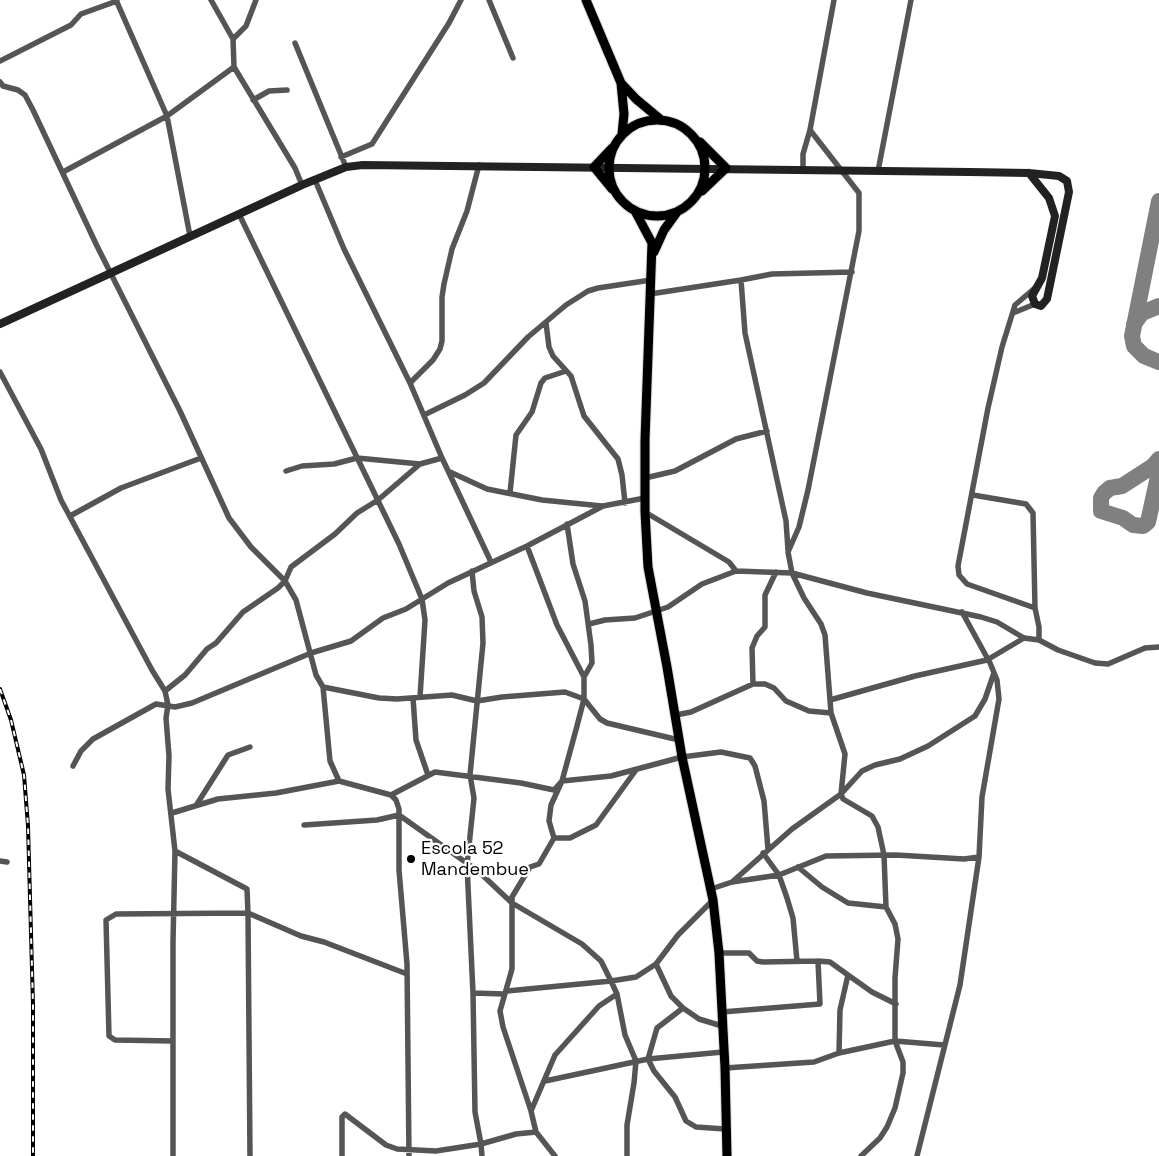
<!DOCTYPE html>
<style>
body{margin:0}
canvas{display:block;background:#fff}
</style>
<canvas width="1159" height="1156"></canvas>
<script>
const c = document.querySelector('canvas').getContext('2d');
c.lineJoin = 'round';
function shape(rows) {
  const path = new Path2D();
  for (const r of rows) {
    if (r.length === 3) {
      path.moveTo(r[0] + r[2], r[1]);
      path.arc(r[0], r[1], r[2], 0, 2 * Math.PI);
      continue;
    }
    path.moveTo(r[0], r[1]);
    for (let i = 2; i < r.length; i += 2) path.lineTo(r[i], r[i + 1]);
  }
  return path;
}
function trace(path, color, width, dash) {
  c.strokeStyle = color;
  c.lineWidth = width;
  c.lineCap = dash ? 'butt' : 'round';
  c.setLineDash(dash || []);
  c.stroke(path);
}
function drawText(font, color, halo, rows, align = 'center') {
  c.font = font + ' "Space Grotesk",sans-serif';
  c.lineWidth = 4.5;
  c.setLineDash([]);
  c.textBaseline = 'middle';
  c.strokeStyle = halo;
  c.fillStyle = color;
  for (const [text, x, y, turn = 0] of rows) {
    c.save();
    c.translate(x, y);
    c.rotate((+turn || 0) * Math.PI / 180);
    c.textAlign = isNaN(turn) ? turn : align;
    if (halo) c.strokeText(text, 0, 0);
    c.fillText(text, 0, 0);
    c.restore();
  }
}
trace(shape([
 [1159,201,1132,336,1134,346,1144,356,1159,362],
 [1134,324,1142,313,1159,306],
 [1159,459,1153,466,1122,486,1110,488,1104,493,1101,498,1101,511,1123,518,1133,525,1143,526,1148,522,1159,472]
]), '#808080', 16);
const primary = shape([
 [586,0,621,83,624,114,622,134],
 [621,83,636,99,660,119],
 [657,168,48],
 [700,142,726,168,702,191],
 [612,148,594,167,612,189],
 [635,211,652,243,645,440,645,512,648,567,667,667,682,757,713,900,719,953,725,1068,727,1156],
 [654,252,664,230,677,212]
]);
trace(primary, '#dbdbdb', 11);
trace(shape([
 [116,0,167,116,190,236],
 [489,0,513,58],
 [233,39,246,26,256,0],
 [295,43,346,167],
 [0,61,71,25,81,14,117,1],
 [234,67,295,168,302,185],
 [0,82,3,86,18,90,25,95,33,110,97,246,180,411,229,518,251,547,285,581,296,600,316,675,323,687,330,761,339,781],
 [253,100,269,91,287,90],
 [810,130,859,193,859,231,808,490,799,527,788,552,792,573,867,593,981,617,997,622,1024,638,1039,640,1058,650,1095,663,1108,664,1145,648,1159,647],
 [341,157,372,144,449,23,461,0],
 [803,170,803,154,810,130,834,0],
 [878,171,911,0],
 [63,172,167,116,234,67,233,39,211,0],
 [315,180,344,249,410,383,442,458,491,562],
 [239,214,399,544,422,599,425,620,420,697],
 [650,294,741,280],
 [1013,313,1035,304],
 [546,323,549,347,553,356,571,376,584,416,618,459,622,475,625,503],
 [0,372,41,449,61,500,152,670,165,691,168,705,166,718,169,756,168,789,175,851,173,942,173,1156],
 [410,383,433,360,440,349,442,341,442,297,444,284,452,249,467,211,479,165],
 [424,415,465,395,484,383,528,337,566,305,588,291,598,288,651,280],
 [286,471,302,466,334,464,357,458,420,464],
 [450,472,487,489,542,500,602,506],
 [645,478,675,471,736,439,767,431],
 [510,493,516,435,532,412,541,383,545,378,566,371],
 [973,495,1026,504,1033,513,1035,608,1039,627,1039,640],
 [645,512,729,562,736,571],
 [70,516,121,488,201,458],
 [567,524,573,564,585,601,591,645,592,663,584,677],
 [527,546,557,625,584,677,584,699,577,726,562,781,551,805,549,821,554,838],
 [788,550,786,521,745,333,741,280,772,274,852,272],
 [472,571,474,591,482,617,483,643,470,775,474,798,467,865,473,993],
 [1035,608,967,584,959,575,958,566,988,408,1002,347,1015,305,1036,287],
 [589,624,605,620,635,618,668,607,702,584,736,571,792,573,804,598,821,624,825,635,831,713,845,754,841,794,843,799,872,816,878,827,884,855,886,907,895,924,898,939,895,978,895,1041,903,1062,903,1073,895,1108,887,1127,880,1138,861,1156],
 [753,684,752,648,757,636,765,627,765,595,776,572],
 [323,687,379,698,397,699,452,695,477,701,502,697,565,692,584,699,600,719,607,723,679,740],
 [165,691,185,675,207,649,216,643,243,612,278,588,285,581,291,567,335,534,357,513,378,500,420,464,442,458],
 [413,698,416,740,428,775],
 [830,700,915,676,987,660,1024,638],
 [676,715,691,712,753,684,765,684,774,688,786,701,809,711,831,713],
 [73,766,81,751,93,739,156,704,175,707,192,703,311,653,351,641,383,618,406,609,448,583,527,546,603,506,645,498],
 [391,795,396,800,399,809,399,870,407,964,409,1156],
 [197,804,228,755,250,747],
 [172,813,218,799,276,793,339,781,391,795,435,772,521,783,554,790,562,781,611,776,682,757,721,752,750,758,755,766,764,801,768,849],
 [304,825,377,820,399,815,478,871,512,903,582,944,601,961,611,981,507,991],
 [175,851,247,889,248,913,301,936,324,942,407,974],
 [763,853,779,875,787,898,793,918,797,961],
 [0,861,7,862],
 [798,867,822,887,848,903,886,907],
 [732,882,792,829,841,794,862,771,875,765,900,759,928,746,975,716,985,699,994,673],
 [711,889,732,882,779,875,826,856,896,855,964,859,979,857],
 [719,953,749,953,757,961,763,962,818,961,820,1004,722,1012],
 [818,961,830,962,848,975,840,1010,839,1053],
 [656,964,671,996,683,1008,699,1019,722,1026],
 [848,975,872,992,896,1004],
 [617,994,625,1035,636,1061,634,1083,627,1125,627,1156],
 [683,1008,657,1028,648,1059,654,1071,675,1097,686,1121,696,1127,725,1129],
 [173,1041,115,1040,109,1036,106,920,116,914,248,913,250,1156],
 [725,1068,814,1062,839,1053,895,1041,944,1045],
 [545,1081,648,1059,723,1052],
 [531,1111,503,1027,500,1011,512,969,512,897,530,867,539,864,554,838,570,838,596,825,636,770],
 [342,1156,342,1117,345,1114,386,1145,397,1149,436,1151,481,1144,475,1112,473,993,504,994],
 [482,1156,481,1144,516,1134,536,1132],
 [555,1156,536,1132,531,1111,555,1055,599,1006,617,994,611,981,636,977,656,964,678,935,713,900],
 [917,1156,960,985,979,857,982,797,999,699,997,680,990,663,962,612]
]), '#555', 5.5);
trace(shape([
 [0,324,302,185,346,167,363,165,970,172,1029,173,1059,176,1067,181,1069,192,1047,299,1041,306,1035,304,1032,296,1042,278,1055,216,1049,198,1029,173]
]), '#222', 8);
trace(primary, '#000', 9);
const rail = shape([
 [0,689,11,720,24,775,28,826,33,1005,33,1156]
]);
trace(rail, '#000', 4);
trace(rail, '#fff', 2, [5.5]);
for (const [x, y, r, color] of [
 [411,859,5,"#000"]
]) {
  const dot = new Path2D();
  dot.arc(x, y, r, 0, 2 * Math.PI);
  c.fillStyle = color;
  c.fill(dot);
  trace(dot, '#fff', 2);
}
drawText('18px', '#000', '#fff', [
 ["Escola 52",421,849],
 ["Mandembue",421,870]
], 'left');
</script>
